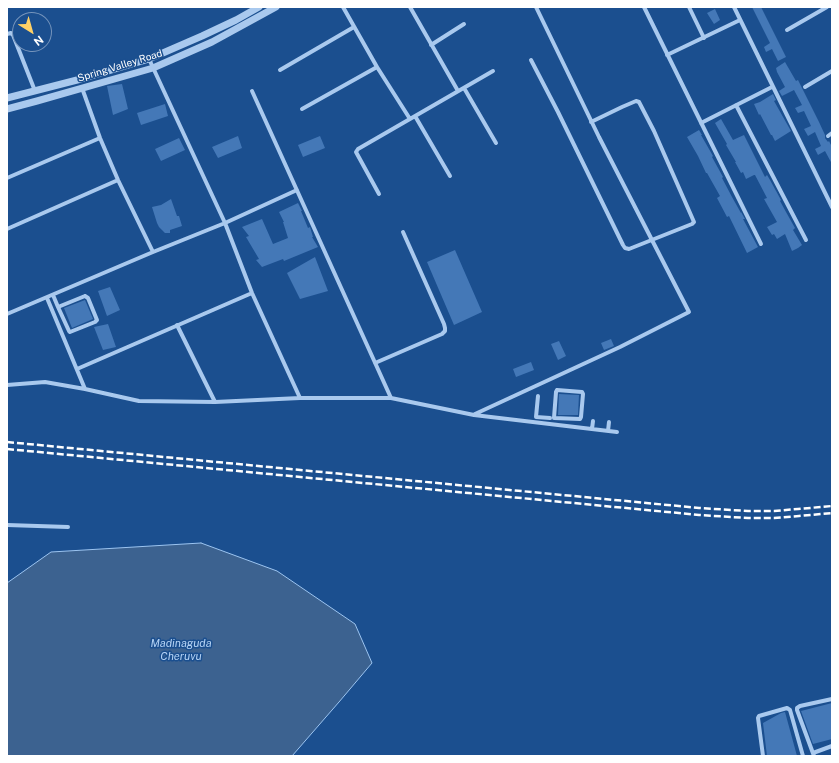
<!DOCTYPE html>
<style>
body{margin:0}
#map{position:relative;width:839px;height:763px;overflow:hidden;background:#1b4f8f;font-family:"Public Sans",sans-serif}
canvas{display:block}
.frame{position:absolute;inset:0;border:8px solid #fff;pointer-events:none}
.north{position:absolute;left:12px;top:12px;width:40px;height:40px;box-sizing:border-box;background:#1b4f8f;border:1px solid #7695bc;border-radius:50%;rotate:143deg;font-size:11px;font-weight:700;line-height:16px;text-align:center;color:#fff}
.north::after{content:'';display:block;margin:auto;width:14px;height:18px;background:#ffd166;clip-path:polygon(50% 0,100% 100%,50% 72%,0 100%)}
</style>
<div id="map">
<canvas width="839" height="763"></canvas>
<div class="frame"></div>
<div class="north">N</div>
</div>
<script>
const c = document.querySelector('canvas').getContext('2d');
c.lineJoin = 'round';
function fill(path, color) {
  c.fillStyle = color;
  c.fill(path, 'evenodd');
}
function shape(rows) {
  const path = new Path2D();
  for (const r of rows) {
    path.moveTo(r[0], r[1]);
    for (let i = 2; i < r.length; i += 2) path.lineTo(r[i], r[i + 1]);
  }
  return path;
}
function trace(path, color, width, dash) {
  c.strokeStyle = color;
  c.lineWidth = width;
  c.lineCap = dash ? 'butt' : 'round';
  c.setLineDash(dash || []);
  c.stroke(path);
}
function drawText(font, color, halo, rows, align = 'center') {
  c.font = font + ' "Public Sans",sans-serif';
  c.lineWidth = 3;
  c.setLineDash([]);
  c.textBaseline = 'middle';
  c.strokeStyle = halo;
  c.fillStyle = color;
  for (const [text, x, y, turn = 0] of rows) {
    c.save();
    c.translate(x, y);
    c.rotate((+turn || 0) * Math.PI / 180);
    c.textAlign = isNaN(turn) ? turn : align;
    if (halo) c.strokeText(text, 0, 0);
    c.fillText(text, 0, 0);
    c.restore();
  }
}
const water = shape([
 [201,543,277,571,355,624,372,663,339,702,292,756,7,756,7,583,51,552,201,543]
]);
fill(water, '#3c6290');
trace(water, '#9cc4f0', 1);
fill(shape([
 [752,7,761,7,786,57,778,61,772,49,766,52,764,47,770,43],
 [715,9,720,20,714,24,707,13],
 [785,62,796,81,798,80,819,122,825,135,825,138,828,142,829,141,832,147,832,164,825,151,818,155,815,149,821,146,815,132,808,136,804,129,811,126,804,111,798,113,795,108,802,105,794,90,782,96,779,91,785,87,777,72,776,68],
 [122,84,128,109,113,115,107,86],
 [773,94,776,100,774,101,791,131,775,141,772,135,771,135,760,114,759,115,754,104,760,102],
 [165,104,168,116,141,125,137,113],
 [721,119,733,140,744,135,765,177,767,175,770,180,781,200,780,201,786,212,795,228,793,230,802,245,798,248,792,251,785,234,777,239,774,234,772,235,767,227,777,222,764,199,767,198,755,175,754,175,746,179,743,172,741,173,735,162,736,162,726,145,727,144,715,123],
 [699,130,702,135,701,135,713,156,712,157,723,177,722,178,732,197,741,213,741,212,745,219,743,219,758,247,747,253,729,216,727,217,717,198,720,196,707,173,706,173,698,156,687,137],
 [238,136,242,148,218,158,212,147],
 [320,136,325,148,303,157,298,145],
 [179,138,185,150,161,161,155,149],
 [171,199,177,216,179,216,182,226,170,230,170,233,165,233,159,227,157,223,152,207,161,205],
 [298,203,302,211,301,211,308,228,310,227,313,237,312,237,318,247,284,261,283,259,262,267,256,260,259,259,246,237,249,236,242,227,262,219,273,244,288,238,283,222,284,222,279,212],
 [455,250,482,312,454,325,427,262],
 [315,257,328,291,300,299,287,273],
 [110,287,120,310,107,316,98,291],
 [85,300,93,319,72,328,64,308],
 [108,324,116,347,103,350,94,327],
 [611,339,614,346,604,350,601,343],
 [559,341,566,356,558,360,551,344],
 [531,362,534,370,516,377,513,369],
 [559,394,579,395,578,415,558,415],
 [832,703,832,739,813,744,801,711],
 [785,712,797,756,767,756,763,723,781,713]
]), '#4478b7');
trace(shape([
 [343,7,377,67,410,119],
 [410,7,458,91],
 [644,7,761,244],
 [689,7,704,38],
 [734,7,832,207],
 [787,30,827,7],
 [7,34,11,33,13,35,35,91],
 [431,45,464,24],
 [667,55,740,20],
 [149,59,225,223,252,293,300,398],
 [531,60,558,112,623,245,625,248,629,249,692,224,694,222,654,131,639,102,636,101,622,107,591,122],
 [280,70,354,27],
 [805,87,832,71],
 [82,88,100,138,118,180,153,252],
 [464,88,496,143],
 [252,91,391,398],
 [736,105,806,240],
 [302,109,377,67],
 [415,116,450,176],
 [701,123,772,87],
 [828,136,832,133],
 [7,178,100,138],
 [379,194,356,152,358,149,493,71],
 [7,229,118,180],
 [53,295,58,307],
 [85,296,88,298,97,320,95,322,70,332,69,331,58,307,85,296],
 [47,298,85,389],
 [7,314,153,252,225,223,297,190],
 [177,325,215,402],
 [375,363,442,334,445,331,445,328,444,324,403,232],
 [77,369,252,293],
 [7,385,45,382,85,389,139,401,215,402,300,398,391,398,474,415,617,432],
 [557,390,582,392,583,394,581,417,580,419,554,418,556,392,557,390],
 [538,396,536,417,550,418],
 [475,414,620,347,689,312,599,137,536,7],
 [592,429,593,421],
 [608,431,609,422],
 [7,525,68,527],
 [813,753,832,746],
 [763,756,758,718,759,716,787,708,790,710,803,756],
 [814,756,797,710,797,708,800,706,832,699]
]), '#a9c9ee', 4);
trace(shape([
 [7,98,81,79,149,59,202,36,236,20,259,7],
 [7,109,37,101,153,68,212,42,276,7]
]), '#a9c9ee', 7);
trace(shape([
 [7,442,699,508,748,511,774,511,798,509,832,506],
 [7,449,699,515,748,518,774,518,799,516,832,513]
]), '#fff', 2.5, [7, 3]);
drawText('10px', '#fff', '#1b4f8f', [
 ["Spring Valley Road",120,66,-17]
]);
drawText('italic 11px', '#b5d3f5', '#1b4f8f', [
 ["Madinaguda",181,644],
 ["Cheruvu",181,657]
]);
</script>
